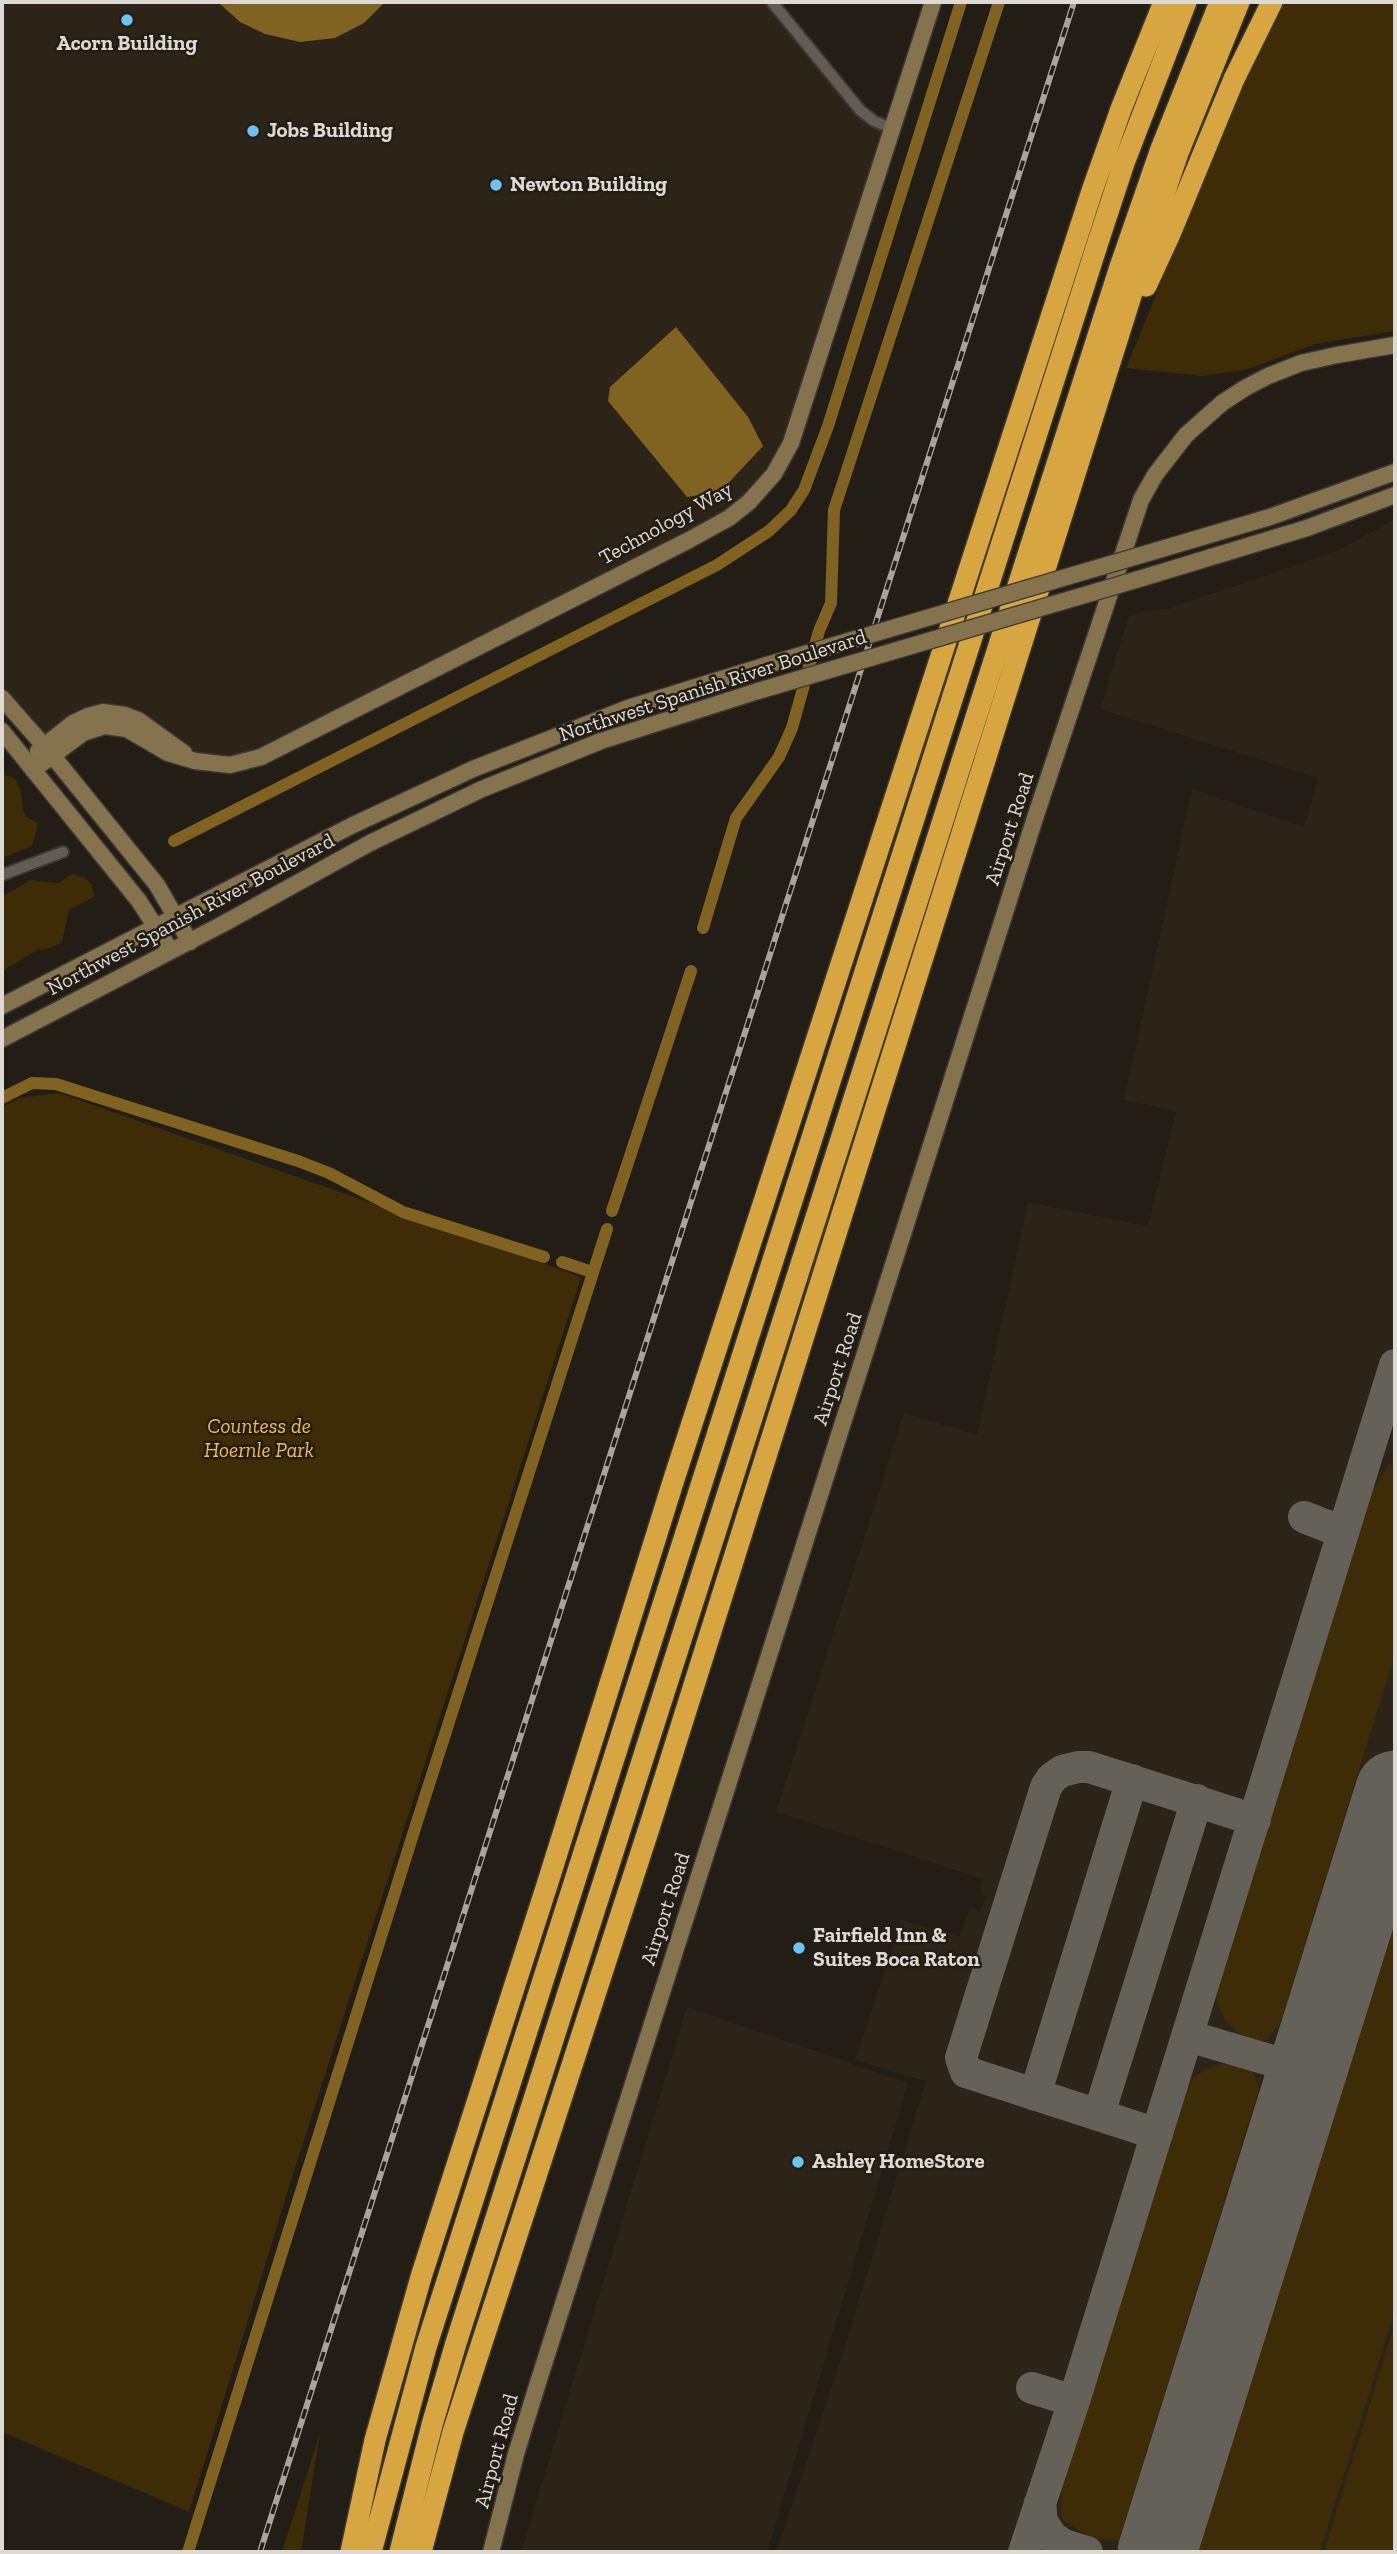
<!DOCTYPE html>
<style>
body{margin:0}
#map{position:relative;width:1397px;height:2554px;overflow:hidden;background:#221e15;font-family:"Zilla Slab",serif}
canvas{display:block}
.frame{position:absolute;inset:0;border:4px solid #dddad4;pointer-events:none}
</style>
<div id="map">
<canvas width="1397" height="2554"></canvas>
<div class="frame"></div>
</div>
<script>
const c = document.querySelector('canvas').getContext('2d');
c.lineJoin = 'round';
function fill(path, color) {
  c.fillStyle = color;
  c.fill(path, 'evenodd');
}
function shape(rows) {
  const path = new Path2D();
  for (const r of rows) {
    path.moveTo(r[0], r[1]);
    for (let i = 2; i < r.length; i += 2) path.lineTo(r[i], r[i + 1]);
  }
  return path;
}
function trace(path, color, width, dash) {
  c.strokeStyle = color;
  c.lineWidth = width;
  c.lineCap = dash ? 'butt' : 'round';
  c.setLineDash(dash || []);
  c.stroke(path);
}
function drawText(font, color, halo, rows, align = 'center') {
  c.font = font + ' "Zilla Slab",serif';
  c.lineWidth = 5;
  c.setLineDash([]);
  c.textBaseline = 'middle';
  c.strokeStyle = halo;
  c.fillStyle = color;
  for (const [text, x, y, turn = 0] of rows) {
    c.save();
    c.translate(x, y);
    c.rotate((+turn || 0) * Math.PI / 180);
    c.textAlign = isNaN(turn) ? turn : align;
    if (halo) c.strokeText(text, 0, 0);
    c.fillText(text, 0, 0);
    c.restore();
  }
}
fill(shape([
 [2,2,772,2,860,110,893,129,794,433,749,502,271,753,207,763,138,720,43,746,2,698],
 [1395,519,1395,2552,776,2552,843,2352,926,2081,855,2060,901,1920,959,1936,970,1908,980,1911,986,1897,979,1894,984,1879,776,1812,904,1413,977,1435,1028,1202,1148,1226,1176,1111,1124,1100,1192,789,1304,827,1318,778,1100,709,1129,616,1151,610,1168,609,1337,551],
 [687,2007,908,2083,767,2552,521,2552]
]), '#2c2416');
fill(shape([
 [1280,2,1395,2,1395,331,1315,344,1245,370,1202,376,1126,368,1268,23],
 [2,774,15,779,21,790,23,811,28,818,37,822,37,829,32,846,2,858],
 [72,874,84,877,92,885,94,897,69,910,62,942,50,948,37,950,2,971,2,897,30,880,59,883],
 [59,1093,581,1277,289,2187,189,2512,2,2432,2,1107,20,1098],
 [1389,1465,1395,1465,1395,1654,1280,2024,1265,2041,1248,2039,1241,2035,1226,2021,1218,2006,1216,1984,1269,1799,1366,1500],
 [1395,1916,1395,2310,1320,2552,1197,2552],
 [1227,2063,1239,2064,1252,2069,1259,2089,1119,2540,1095,2539,1061,2519,1062,2476,1074,2429,1127,2256,1183,2092,1194,2078,1203,2071,1216,2065],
 [1395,2323,1395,2552,1324,2552],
 [320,2433,301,2552,282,2552]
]), '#3d2c06');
fill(shape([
 [218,2,385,2,364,23,335,38,300,42,265,34,240,22],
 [676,327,748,417,763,446,720,492,687,497,608,401,610,387]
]), '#806221');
trace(shape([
 [174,841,717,565,769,531,791,510,804,490,828,426,961,2],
 [703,928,736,818,779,757,792,728,819,631,831,603,834,510,999,2],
 [2,1098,32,1083,56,1084,298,1161,329,1173,403,1212,544,1257],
 [612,1211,691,971],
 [562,1262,592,1272],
 [188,2552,416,1825,607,1229]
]), '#806221', 12);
trace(shape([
 [1304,1517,1342,1532],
 [1188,2036,1307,2071],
 [1035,2095,1132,1780],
 [1099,2114,1197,1800],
 [1157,2134,966,2072,961,2058,991,1962,1046,1787,1052,1778,1062,1771,1078,1767,1089,1767,1255,1820],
 [1032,2388,1074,2401],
 [1040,2503,1042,2522,1052,2537,1064,2545,1087,2552],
 [1024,2552,1074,2401,1395,1365],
 [1149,2552,1160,2543]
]), '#646159', 32);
trace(shape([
 [1157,2552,1395,1790]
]), '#646159', 79);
const street = shape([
 [772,2,860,110,874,121,893,129],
 [2,875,63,852]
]);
const secondary = shape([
 [1148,553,1270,517,1395,472],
 [1139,579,1307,528,1395,495],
 [2,698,52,755,157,885,190,942],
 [2,731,139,901,171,951],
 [38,751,73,723,88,716,103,712,125,715,138,720,184,753],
 [33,770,83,733,105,726,127,729,168,753,195,761,230,765,261,757,689,540,729,518,749,502,774,474,791,443,933,2],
 [2,1006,353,825,473,769,628,708,767,665],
 [2,1039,221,925,370,843,482,789,601,741,758,691],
 [491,2552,516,2454,537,2386,1035,818,1141,500,1155,475,1186,435,1222,403,1245,388,1268,376,1301,363,1337,355,1395,345]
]);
const highway = shape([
 [1146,286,1170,234,1234,79,1272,2],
 [351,2552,375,2440,421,2277,548,1882,674,1479,1092,191,1121,109,1164,2],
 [371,2552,426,2347,1098,242,1124,163,1186,2],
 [400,2552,432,2425,456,2343,1120,267,1161,149,1220,2],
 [421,2552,453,2432,650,1825,1151,232,1178,153,1239,2]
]);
trace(street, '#3d3a35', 14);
trace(secondary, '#3d3a35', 19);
trace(highway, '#3d3a35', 24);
trace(street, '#625d53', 10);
trace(secondary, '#85734d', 16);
trace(highway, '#d7a640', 21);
const rail = shape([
 [260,2552,1074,2]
]);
trace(rail, '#a7a49d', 6);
trace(rail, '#221e15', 3.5, [10]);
const secondaryBridge = shape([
 [767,665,1148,553],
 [758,691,1139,579]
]);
trace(secondaryBridge, '#3d3a35', 19, []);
trace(secondaryBridge, '#85734d', 16);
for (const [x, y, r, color] of [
 [127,20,7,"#6ac3f1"],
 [253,131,7,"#6ac3f1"],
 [496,185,7,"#6ac3f1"],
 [799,1948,7,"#6ac3f1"],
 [798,2162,7,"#6ac3f1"]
]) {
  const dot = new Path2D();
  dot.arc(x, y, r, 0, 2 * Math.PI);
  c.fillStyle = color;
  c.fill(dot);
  trace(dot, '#221e15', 2.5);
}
drawText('bold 21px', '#dddad4', '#221e15', [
 ["Acorn Building",127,44,"center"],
 ["Jobs Building",267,131],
 ["Newton Building",510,185],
 ["Fairfield Inn &",813,1936],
 ["Suites Boca Raton",813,1960],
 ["Ashley HomeStore",812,2162]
], 'left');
drawText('21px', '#dddad4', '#221e15', [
 ["Technology Way",666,524,-29],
 ["Northwest Spanish River Boulevard",713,686,-18],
 ["Airport Road",1010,829,-72],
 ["Northwest Spanish River Boulevard",191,915,-28],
 ["Airport Road",838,1369,-72],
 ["Airport Road",666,1909,-72],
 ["Airport Road",497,2451,-75]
]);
drawText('italic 21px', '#f2bc4a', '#221e15', [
 ["Countess de",259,1427],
 ["Hoernle Park",259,1451]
]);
</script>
